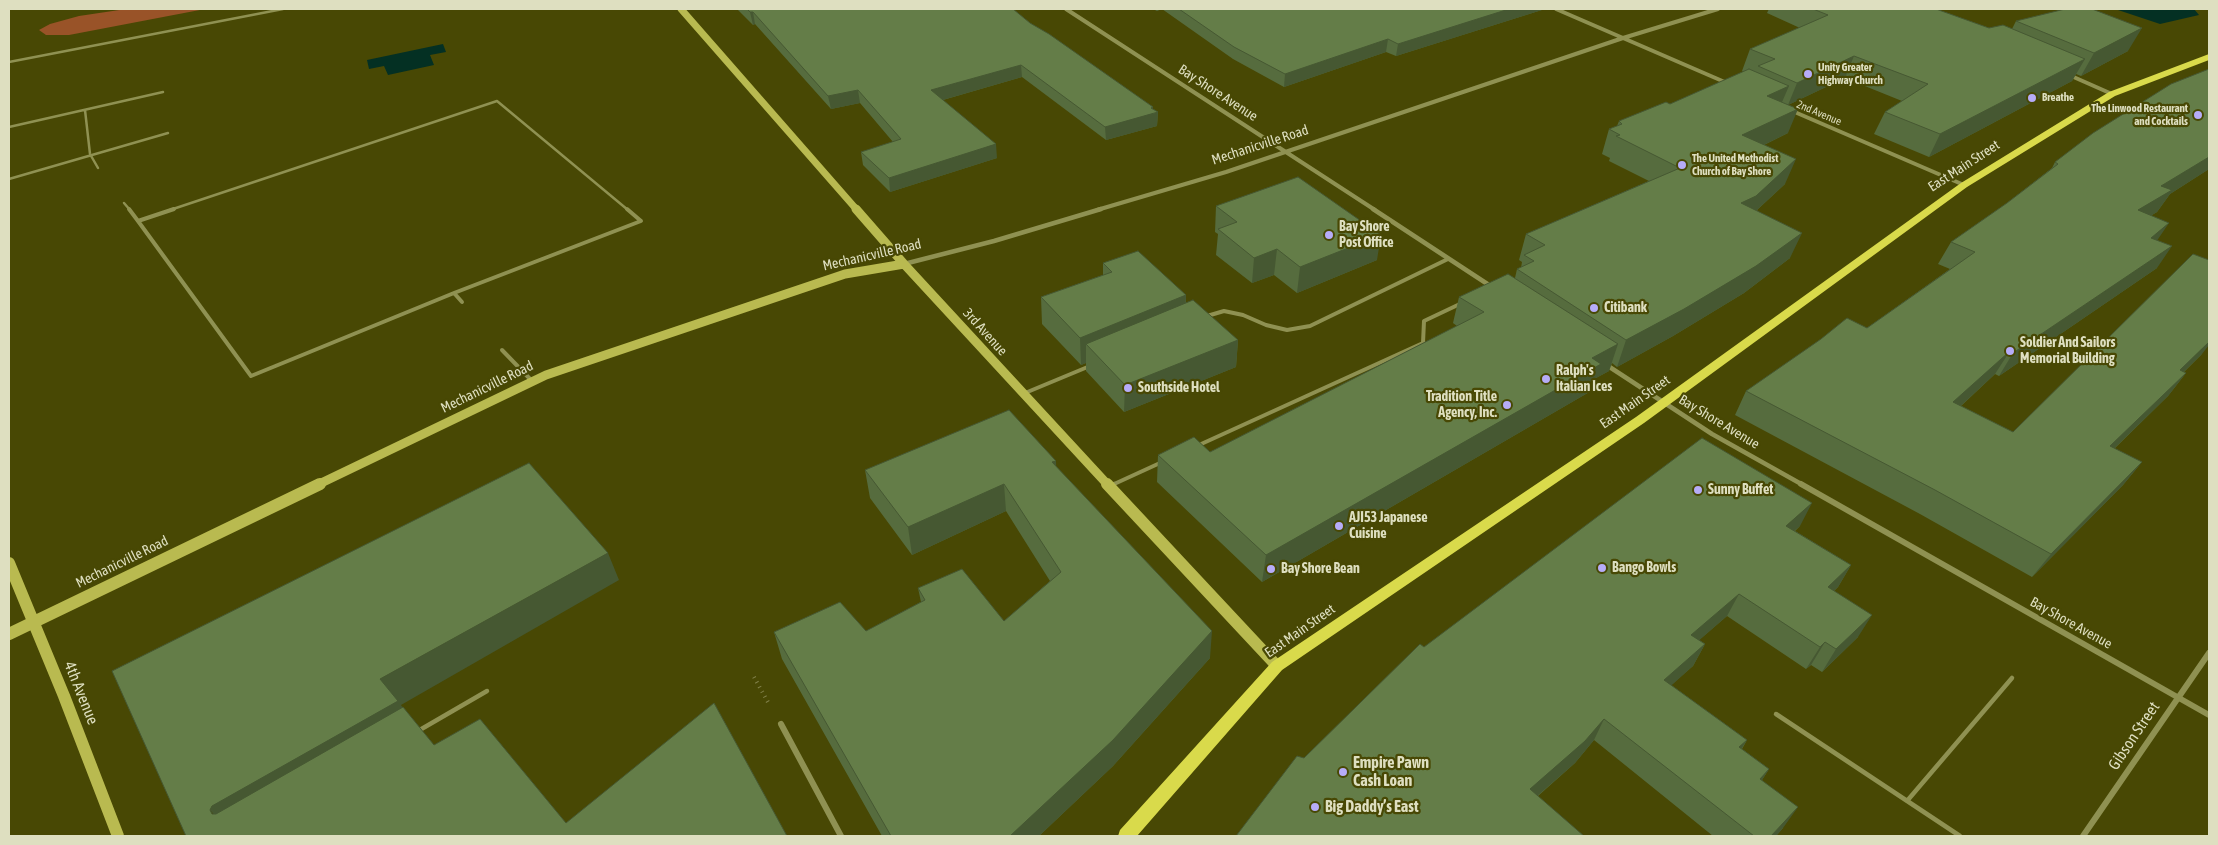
<!DOCTYPE html>
<meta charset="utf-8">
<style>
body{margin:0}
#map{position:relative;width:2218px;height:845px;overflow:hidden;background:#484804;font-family:"Asap Condensed",sans-serif}
canvas{display:block}
.frame{position:absolute;inset:0;border:10px solid #dedfc0;pointer-events:none}
</style>
<div id="map">
<canvas width="2218" height="845"></canvas>
<div class="frame"></div>
</div>
<script>
const c = document.querySelector('canvas').getContext('2d');
c.lineJoin = 'round';
function fill(path, color) {
  c.fillStyle = color;
  c.fill(path, 'evenodd');
}
function shape(rows) {
  const path = new Path2D();
  for (const r of rows) {
    path.moveTo(r[0], r[1]);
    for (let i = 2; i < r.length; i += 2) path.lineTo(r[i], r[i + 1]);
  }
  return path;
}
function trace(path, color, width, dash) {
  c.strokeStyle = color;
  c.lineWidth = width;
  c.lineCap = dash ? 'butt' : 'round';
  c.setLineDash(dash || []);
  c.stroke(path);
}
function drawText(font, color, halo, rows, align = 'center') {
  c.font = font + ' "Asap Condensed",sans-serif';
  c.lineWidth = 4.5;
  c.setLineDash([]);
  c.textBaseline = 'middle';
  c.strokeStyle = halo;
  c.fillStyle = color;
  for (const [text, x, y, turn = 0] of rows) {
    c.save();
    c.translate(x, y);
    c.rotate((+turn || 0) * Math.PI / 180);
    c.textAlign = isNaN(turn) ? turn : align;
    if (halo) c.strokeText(text, 0, 0);
    c.fillText(text, 0, 0);
    c.restore();
  }
}
fill(shape([
 [126,9,205,9,69,35,46,35,39,30,50,24,79,16]
]), '#995328');
fill(shape([
 [2115,9,2194,9,2199,15,2160,24],
 [443,44,446,52,430,55,434,65,388,75,384,66,369,69,367,60]
]), '#043023');
trace(shape([
 [754,677,769,704]
]), '#80804a', 4, [1, 4.5]);
trace(shape([
 [9,62,283,9],
 [85,110,90,154,98,168],
 [9,127,163,92],
 [9,179,168,133],
 [124,203,130,210],
 [170,210,497,101,628,210]
]), '#8f9152', 2.5);
trace(shape([
 [129,209,138,221],
 [174,209,138,221,251,376,454,293,641,221,627,209],
 [454,293,462,302],
 [1207,316,1224,311,1243,315,1266,325,1287,330,1310,326,1448,259],
 [502,350,532,381],
 [1025,393,1090,366],
 [1199,445,1423,343,1424,321,1462,303],
 [1112,485,1160,463]
]), '#8f9152', 4);
trace(shape([
 [1112,485,1114,484],
 [1776,714,1960,836],
 [418,731,487,691],
 [1907,801,2012,678]
]), '#8f9152', 4.5);
trace(shape([
 [1066,9,1375,210],
 [1556,9,1727,83],
 [2069,75,2112,94],
 [1790,110,1964,185],
 [1097,210,1226,172,1623,38,1718,9]
]), '#8f9152', 4);
trace(shape([
 [1373,209,1492,287],
 [904,264,994,241,1101,209],
 [1605,364,1712,434,1803,485]
]), '#8f9152', 4.5);
trace(shape([
 [1801,484,2209,715],
 [781,724,841,836],
 [2083,836,2209,653]
]), '#8f9152', 6);
trace(shape([
 [681,9,857,210]
]), '#b9ba50', 7);
trace(shape([
 [856,209,904,264,1108,485],
 [317,485,546,375,845,274,904,264]
]), '#b9ba50', 9);
trace(shape([
 [1107,484,1277,666],
 [9,563,64,696,118,836],
 [9,634,320,484]
]), '#b9ba50', 12);
fill(shape([
 [2209,54,2209,60,2115,96,1967,187,1644,423,1282,670,1137,836,1118,836,1120,830,1272,662,1636,417,1961,183,2109,92,2209,54]
]), '#d9da4b');
fill(shape([
 [737,9,1013,9,1030,23,1153,107,1153,109,1158,112,1157,126,1106,140,1022,77,943,100,997,158,890,192,863,165,861,152,893,142,860,103,831,109,755,24,753,25],
 [1153,9,1545,9,1396,56,1386,52,1284,87,1233,59,1162,9,1157,11],
 [1769,9,1936,9,1989,28,2012,29,2016,21,2128,51,2081,76,2076,74,2072,81,1929,157,1874,134,1885,112,1902,101,1845,78,1788,105,1788,133,1764,145,1785,184,1757,210,1790,258,1744,293,1673,336,1617,367,1612,363,1609,371,1596,378,1591,391,1262,582,1157,482,1158,455,1210,452,1457,326,1453,323,1459,297,1515,278,1517,269,1521,268,1522,262,1519,260,1526,234,1649,181,1609,161,1610,158,1602,154,1609,129,1617,126,1619,121,1670,104,1744,72,1742,71,1750,49,1800,28,1767,13],
 [2209,69,2209,169,2170,194,2157,212,2152,215,2157,240,2157,268,1999,376,1995,374,1961,406,2013,432,2202,354,2184,372,2186,373,2168,396,2114,449,2142,462,2123,485,2032,577,1920,514,1735,415,1746,391,1867,328,1950,269,1938,264,1951,242,2007,203,2052,168,2055,162],
 [1216,206,1377,260,1297,293,1274,275,1252,283,1216,255,1218,234,1215,232],
 [1103,263,1186,295,1186,303,1238,340,1236,367,1124,412,1086,371,1086,363,1081,365,1042,324,1041,297,1103,275],
 [1056,467,1210,658,1113,766,1039,836,882,836,782,659,774,632,866,631,921,602,918,588,1004,621,1050,581,1006,511,912,555,870,498,865,470],
 [1800,526,1795,531,1851,565,1838,587,1834,591,1858,637,1822,672,1811,665,1806,669,1727,616,1699,640,1705,644,1693,666,1671,685,1747,740,1742,749,1769,769,1762,780,1783,828,1776,836,1713,836,1594,740,1575,763,1538,796,1304,758,1424,647]
]), '#566c3e');
fill(shape([
 [1509,9,1545,9,1396,56,1398,44],
 [750,12,753,12,755,24,753,25],
 [2142,28,2128,51,2081,76,2094,53],
 [1388,39,1386,52,1284,87,1285,74],
 [1854,56,1845,78,1788,105,1797,83],
 [2085,59,2072,81,1929,157,1940,134],
 [1021,65,1022,77,932,103,931,90],
 [1789,86,1779,109,1767,96],
 [858,90,860,103,831,109,828,96],
 [1153,107,1153,114,1158,112,1157,126,1106,140,1105,127],
 [1798,109,1788,133,1733,160,1742,135],
 [996,144,997,158,890,192,889,178],
 [2209,157,2209,169,2170,194,2157,212,2124,232,2138,210,2161,186],
 [1796,159,1785,184,1745,221,1741,203],
 [2169,223,2154,245,2151,238],
 [1802,233,1790,258,1744,293,1673,336,1617,367,1626,340],
 [1381,235,1377,260,1297,293,1300,267],
 [2172,246,2157,268,1999,376,2013,353],
 [1277,249,1274,275,1252,283,1254,258],
 [1186,295,1185,321,1086,344,1086,363,1081,365,1080,338],
 [1238,340,1236,367,1124,412,1125,385],
 [2209,342,2209,345,2202,354,2162,393,2180,370],
 [1618,344,1609,371,1596,378,1591,391,1262,582,1266,555,1592,358],
 [2010,351,1995,374,1939,426,1953,402],
 [2186,373,2168,396,2092,470,2110,446],
 [1056,461,1057,488,1052,462],
 [2142,462,2123,485,2032,577,2051,554],
 [1004,484,1006,511,912,555,908,527],
 [1812,503,1800,526,1774,548,1786,526],
 [608,553,619,580,401,705,416,728,233,836,210,810,212,806,380,679],
 [1851,565,1838,587,1814,609,1828,587],
 [1739,594,1727,616,1680,657,1691,635],
 [1872,615,1858,637,1822,672,1836,649],
 [1212,631,1210,658,1113,766,1039,836,1010,836],
 [1825,642,1811,665,1806,669,1820,647],
 [1705,644,1693,666,1653,702,1664,680],
 [1604,719,1594,740,1575,763,1521,810,1530,789],
 [1747,740,1733,762,1739,747],
 [1769,769,1755,791,1760,779],
 [1798,807,1783,828,1776,836,1771,836]
]), '#465832');
const building = shape([
 [747,9,1013,9,1030,23,1049,34,1153,107,1151,108,1158,112,1105,127,1021,65,931,90,996,144,889,178,861,152,901,139,858,90,828,96,753,12,750,12,747,9],
 [1179,9,1509,9,1398,44,1388,39,1285,74,1234,47,1179,9],
 [1813,9,1936,9,1989,28,2003,25,2085,59,1940,134,1885,112,1928,84,1854,56,1797,83,1758,66,1775,59,1750,49,1828,15,1813,9],
 [2065,9,2092,9,2142,28,2094,53,2016,21,2065,9],
 [1749,69,1789,86,1767,96,1798,109,1742,135,1796,159,1756,196,1741,203,1802,233,1756,266,1684,309,1626,340,1517,269,1534,261,1524,255,1545,245,1526,234,1680,168,1616,136,1620,135,1609,129,1622,124,1619,121,1666,102,1670,104,1749,69],
 [2209,69,2209,157,2161,186,2172,190,2138,210,2169,223,2151,238,2172,246,2013,353,2010,351,1953,402,2013,432,2193,254,2209,260,2209,342,2180,370,2186,373,2110,446,2142,462,2051,554,1935,490,1746,391,1821,339,1847,318,1867,328,1975,252,1951,242,2007,203,2058,164,2055,162,2093,133,2171,84,2209,69],
 [1298,177,1381,235,1300,267,1277,249,1254,258,1218,229,1237,222,1216,206,1298,177],
 [1138,251,1186,295,1080,338,1041,297,1112,272,1103,263,1138,251],
 [1508,274,1618,344,1592,358,1601,364,1266,555,1158,455,1194,437,1210,452,1484,312,1459,297,1508,274],
 [1193,300,1238,340,1125,385,1086,344,1193,300],
 [1009,410,1056,461,1052,462,1212,631,1113,740,1010,836,891,836,774,632,840,602,866,631,925,600,918,588,962,569,1004,621,1061,572,1004,484,908,527,865,470,1009,410],
 [1702,438,1812,503,1786,526,1851,565,1828,587,1872,615,1836,649,1825,642,1820,647,1739,594,1691,635,1705,644,1664,680,1747,740,1739,747,1769,769,1760,779,1798,807,1771,836,1754,836,1604,719,1585,741,1530,789,1584,836,1236,836,1297,756,1304,758,1420,644,1424,647,1702,438],
 [529,463,608,553,380,679,398,701,212,806,210,810,212,814,216,814,403,707,434,745,480,719,566,823,714,703,787,836,186,836,112,671,529,463]
]);
fill(building, '#647d48');
trace(building, '#465832', 1);
for (const [x, y, r, color] of [
 [1808,74,5,"#b6acf8"],
 [2032,98,5,"#b6acf8"],
 [2198,115,5,"#b6acf8"],
 [1682,165,5,"#b6acf8"],
 [1329,235,5,"#b6acf8"],
 [1594,308,5,"#b6acf8"],
 [2010,351,5,"#b6acf8"],
 [1546,379,5,"#b6acf8"],
 [1128,388,5,"#b6acf8"],
 [1507,405,5,"#b6acf8"],
 [1698,490,5,"#b6acf8"],
 [1339,526,5,"#b6acf8"],
 [1602,568,5,"#b6acf8"],
 [1271,569,5,"#b6acf8"],
 [1343,772,5,"#b6acf8"],
 [1315,807,5,"#b6acf8"]
]) {
  const dot = new Path2D();
  dot.arc(x, y, r, 0, 2 * Math.PI);
  c.fillStyle = color;
  c.fill(dot);
  trace(dot, '#484804', 2);
}
drawText('bold 11px', '#dedfc0', '#484804', [
 ["Unity Greater",1818,68],
 ["Highway Church",1818,81],
 ["Breathe",2042,98],
 ["The Linwood Restaurant",2188,109,"right"],
 ["and Cocktails",2188,122,"right"],
 ["The United Methodist",1692,159],
 ["Church of Bay Shore",1692,172]
], 'left');
drawText('11px', '#dedfc0', '#484804', [
 ["2nd Avenue",1819,113,23]
]);
drawText('14px', '#dedfc0', '#484804', [
 ["Bay Shore Avenue",1218,93,33],
 ["Mechanicville Road",1260,145,-18],
 ["East Main Street",1964,166,-33],
 ["Mechanicville Road",872,255,-13],
 ["3rd Avenue",985,332,48],
 ["Mechanicville Road",487,387,-26],
 ["East Main Street",1635,402,-35],
 ["Bay Shore Avenue",1719,422,31],
 ["Mechanicville Road",122,562,-26],
 ["Bay Shore Avenue",2071,623,29],
 ["East Main Street",1300,631,-35]
]);
drawText('bold 14px', '#dedfc0', '#484804', [
 ["Bay Shore",1339,227],
 ["Post Office",1339,243],
 ["Citibank",1604,308],
 ["Soldier And Sailors",2020,343],
 ["Memorial Building",2020,359],
 ["Ralph's",1556,371],
 ["Italian Ices",1556,387],
 ["Southside Hotel",1138,388],
 ["Tradition Title",1497,397,"right"],
 ["Agency, Inc.",1497,413,"right"],
 ["Sunny Buffet",1708,490],
 ["AJI53 Japanese",1349,518],
 ["Cuisine",1349,534],
 ["Bango Bowls",1612,568],
 ["Bay Shore Bean",1281,569]
], 'left');
drawText('16px', '#dedfc0', '#484804', [
 ["4th Avenue",81,693,68],
 ["Gibson Street",2134,736,-56]
]);
drawText('bold 16px', '#dedfc0', '#484804', [
 ["Empire Pawn",1353,763],
 ["Cash Loan",1353,781],
 ["Big Daddy’s East",1325,807]
], 'left');
</script>
